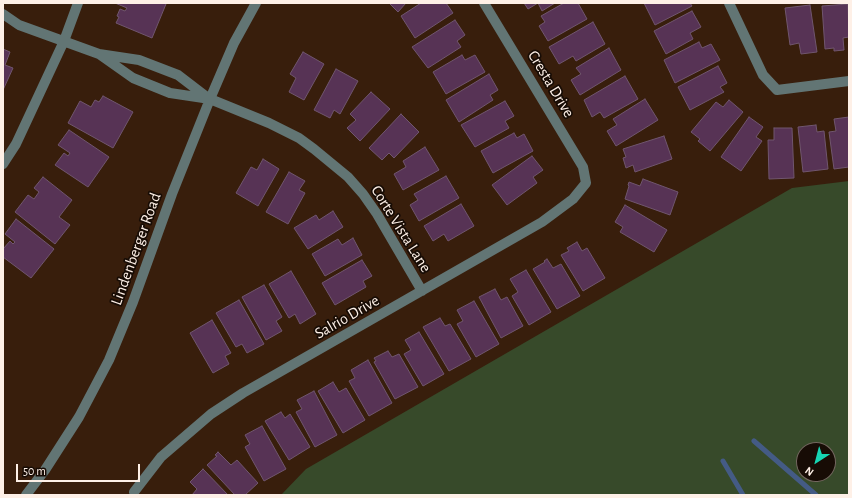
<!DOCTYPE html>
<style>
body{margin:0}
#map{position:relative;width:852px;height:498px;overflow:hidden;background:#381e0c;font-family:"Alegreya Sans",sans-serif}
canvas{display:block}
.frame{position:absolute;inset:0;border:4px solid #fef0e7;pointer-events:none}
.north{position:absolute;left:796px;top:442px;width:40px;height:40px;box-sizing:border-box;background:#170c05;border:1px solid #73675f;border-radius:50%;rotate:216deg;font-size:11px;font-weight:700;line-height:16px;text-align:center;color:#fef0e7}
.north::after{content:'';display:block;margin:auto;width:14px;height:18px;background:#16d5b3;clip-path:polygon(50% 0,100% 100%,50% 72%,0 100%)}
.scale{position:absolute;left:16px;top:464px;width:124px;height:18px;box-sizing:border-box;border:2px solid #fef0e7;border-top:0;padding-left:5px;font-size:12px;line-height:14px;white-space:nowrap;color:#fef0e7;-webkit-text-stroke:3px #170c05;paint-order:stroke}
</style>
<div id="map">
<canvas width="852" height="498"></canvas>
<div class="frame"></div>
<div class="north">N</div>
<div class="scale">50 m</div>
</div>
<script>
const c = document.querySelector('canvas').getContext('2d');
c.lineJoin = 'round';
function fill(path, color) {
  c.fillStyle = color;
  c.fill(path, 'evenodd');
}
function shape(rows) {
  const path = new Path2D();
  for (const r of rows) {
    path.moveTo(r[0], r[1]);
    for (let i = 2; i < r.length; i += 2) path.lineTo(r[i], r[i + 1]);
  }
  return path;
}
function trace(path, color, width, dash) {
  c.strokeStyle = color;
  c.lineWidth = width;
  c.lineCap = dash ? 'butt' : 'round';
  c.setLineDash(dash || []);
  c.stroke(path);
}
function drawText(font, color, halo, rows, align = 'center') {
  c.font = font + ' "Alegreya Sans",sans-serif';
  c.lineWidth = 3.5;
  c.setLineDash([]);
  c.textBaseline = 'middle';
  c.strokeStyle = halo;
  c.fillStyle = color;
  for (const [text, x, y, turn = 0] of rows) {
    c.save();
    c.translate(x, y);
    c.rotate((+turn || 0) * Math.PI / 180);
    c.textAlign = isNaN(turn) ? turn : align;
    if (halo) c.strokeText(text, 0, 0);
    c.fillText(text, 0, 0);
    c.restore();
  }
}
fill(shape([
 [849,181,849,495,281,495,306,469,792,188],
 [804,450,828,450,828,474,804,474]
]), '#374a2a');
trace(shape([
 [754,441,816,495],
 [723,461,743,495]
]), '#445b85', 5);
const building = shape([
 [115,3,164,3,166,4,152,38,116,23,119,17,117,16,120,9,125,11,127,8,115,3],
 [389,3,406,3,398,12,389,3],
 [421,3,446,3,453,13,415,38,401,16,421,3],
 [524,3,555,3,542,11,538,3,528,9,524,3],
 [564,3,578,3,587,19,548,41,539,26,545,22,541,16,564,3],
 [644,3,690,3,692,6,655,25,644,3],
 [848,4,849,37,843,38,844,50,834,51,834,48,825,49,822,6,848,4],
 [810,5,817,52,801,54,799,43,790,45,785,8,810,5],
 [692,11,701,27,690,33,693,39,666,54,654,31,692,11],
 [455,20,465,35,457,41,461,47,428,68,412,47,455,20],
 [593,22,605,44,576,61,573,56,559,64,549,47,593,22],
 [699,42,702,48,711,44,720,60,675,83,664,60,699,42],
 [609,48,621,70,580,95,571,80,581,74,576,68,609,48],
 [3,49,10,52,5,65,13,68,3,90,3,49],
 [303,52,324,64,304,100,289,92,296,78,290,74,303,52],
 [462,55,465,60,475,55,485,72,446,94,433,72,462,55],
 [718,66,727,83,720,87,724,92,690,110,678,87,718,66],
 [336,69,358,81,340,114,334,110,330,118,314,110,336,69],
 [489,74,498,90,490,95,493,100,459,122,446,100,489,74],
 [625,76,638,99,604,118,600,112,592,117,584,100,625,76],
 [371,92,390,109,360,141,347,128,356,120,350,114,371,92],
 [103,96,133,112,113,148,68,123,80,101,91,107,95,100,99,102,103,96],
 [645,99,658,120,616,146,607,131,617,125,613,119,645,99],
 [729,100,743,112,710,151,698,141,700,139,691,132,716,102,723,107,729,100],
 [505,101,514,116,505,121,509,128,475,147,461,125,505,101],
 [401,114,419,132,394,158,389,153,382,160,369,148,401,114],
 [749,117,763,127,756,137,762,141,741,171,721,157,749,117],
 [849,117,849,167,834,169,829,132,836,131,834,119,849,117],
 [816,125,817,132,824,131,828,169,803,172,798,127,816,125],
 [774,128,792,128,794,178,769,179,768,140,774,140,774,128],
 [69,130,109,157,88,187,55,165,64,153,68,156,70,153,58,145,69,130],
 [514,133,517,138,524,134,533,151,493,173,481,151,514,133],
 [664,136,672,159,635,172,633,165,626,168,623,158,626,157,623,149,664,136],
 [425,147,439,170,403,190,394,174,406,167,403,161,425,147],
 [532,156,543,170,533,177,537,183,507,205,492,185,532,156],
 [263,159,279,169,258,206,236,193,251,167,257,170,263,159],
 [289,172,305,181,299,190,305,193,288,224,266,212,289,172],
 [446,176,459,198,419,221,410,205,418,200,414,194,446,176],
 [43,177,72,200,59,217,70,225,55,244,15,212,28,195,34,199,39,192,34,188,43,177],
 [643,179,678,192,670,215,625,199,629,186,628,185,629,182,640,186,643,179],
 [461,204,474,226,448,241,444,234,433,241,424,226,461,204],
 [625,205,667,230,654,252,620,232,623,227,615,222,625,205],
 [333,211,343,227,308,249,294,228,316,215,319,220,333,211],
 [16,219,54,249,31,278,3,257,3,249,10,241,13,244,15,242,5,234,16,219],
 [353,238,362,255,325,276,312,254,338,239,342,245,353,238],
 [577,242,582,251,587,248,605,278,583,291,561,255,569,251,567,248,577,242],
 [547,259,553,268,561,264,580,296,557,309,533,269,545,262,544,261,547,259],
 [362,260,372,276,363,281,366,287,335,305,322,283,362,260],
 [526,270,551,312,529,325,512,296,518,292,510,279,526,270],
 [291,271,316,314,300,324,295,314,289,318,269,284,291,271],
 [264,285,282,317,276,321,282,331,266,340,242,297,264,285],
 [495,289,501,300,507,297,523,326,501,338,479,297,495,289],
 [239,300,264,344,247,353,242,344,236,347,216,313,239,300],
 [474,301,499,344,476,357,457,324,463,321,457,310,474,301],
 [440,318,445,326,450,324,471,359,449,371,423,327,440,318],
 [212,320,231,353,225,356,229,364,213,373,190,333,212,320],
 [419,332,444,374,423,386,404,354,411,350,405,340,419,332],
 [388,351,392,357,399,354,418,387,395,399,374,362,376,361,374,358,388,351],
 [368,360,392,403,369,416,349,381,355,378,351,370,368,360],
 [333,382,339,392,346,388,365,420,343,433,318,391,333,382],
 [314,391,337,435,315,447,296,412,302,409,297,400,314,391],
 [281,412,285,418,290,414,310,447,289,460,265,421,281,412],
 [262,426,286,469,264,481,245,447,250,444,245,435,262,426],
 [218,452,231,465,237,460,258,483,245,495,235,495,207,465,217,456,215,455,218,452],
 [203,469,228,495,192,495,197,489,190,482,203,469]
]);
fill(building, '#573355');
trace(building, '#70566e', 1);
trace(shape([
 [729,3,763,75,777,90,849,81],
 [3,14,19,25,99,54,139,60,178,75,208,98],
 [99,54,133,78,170,93,210,99,269,123,299,138,314,149,348,177,363,194,377,214,422,291],
 [3,164,16,144,64,41,78,3],
 [134,492,161,457,211,414,243,393,542,222,573,199,586,183,583,167,484,3],
 [26,495,45,470,79,417,109,360,133,302,172,194,210,99,234,43,256,3]
]), '#627574', 10);
drawText('16px', '#fef0e7', '#170c05', [
 ["Cresta Drive",551,84,59],
 ["Corte Vista Lane",401,229,58],
 ["Lindenberger Road",136,249,-70],
 ["Salrio Drive",347,317,-30]
]);
</script>
